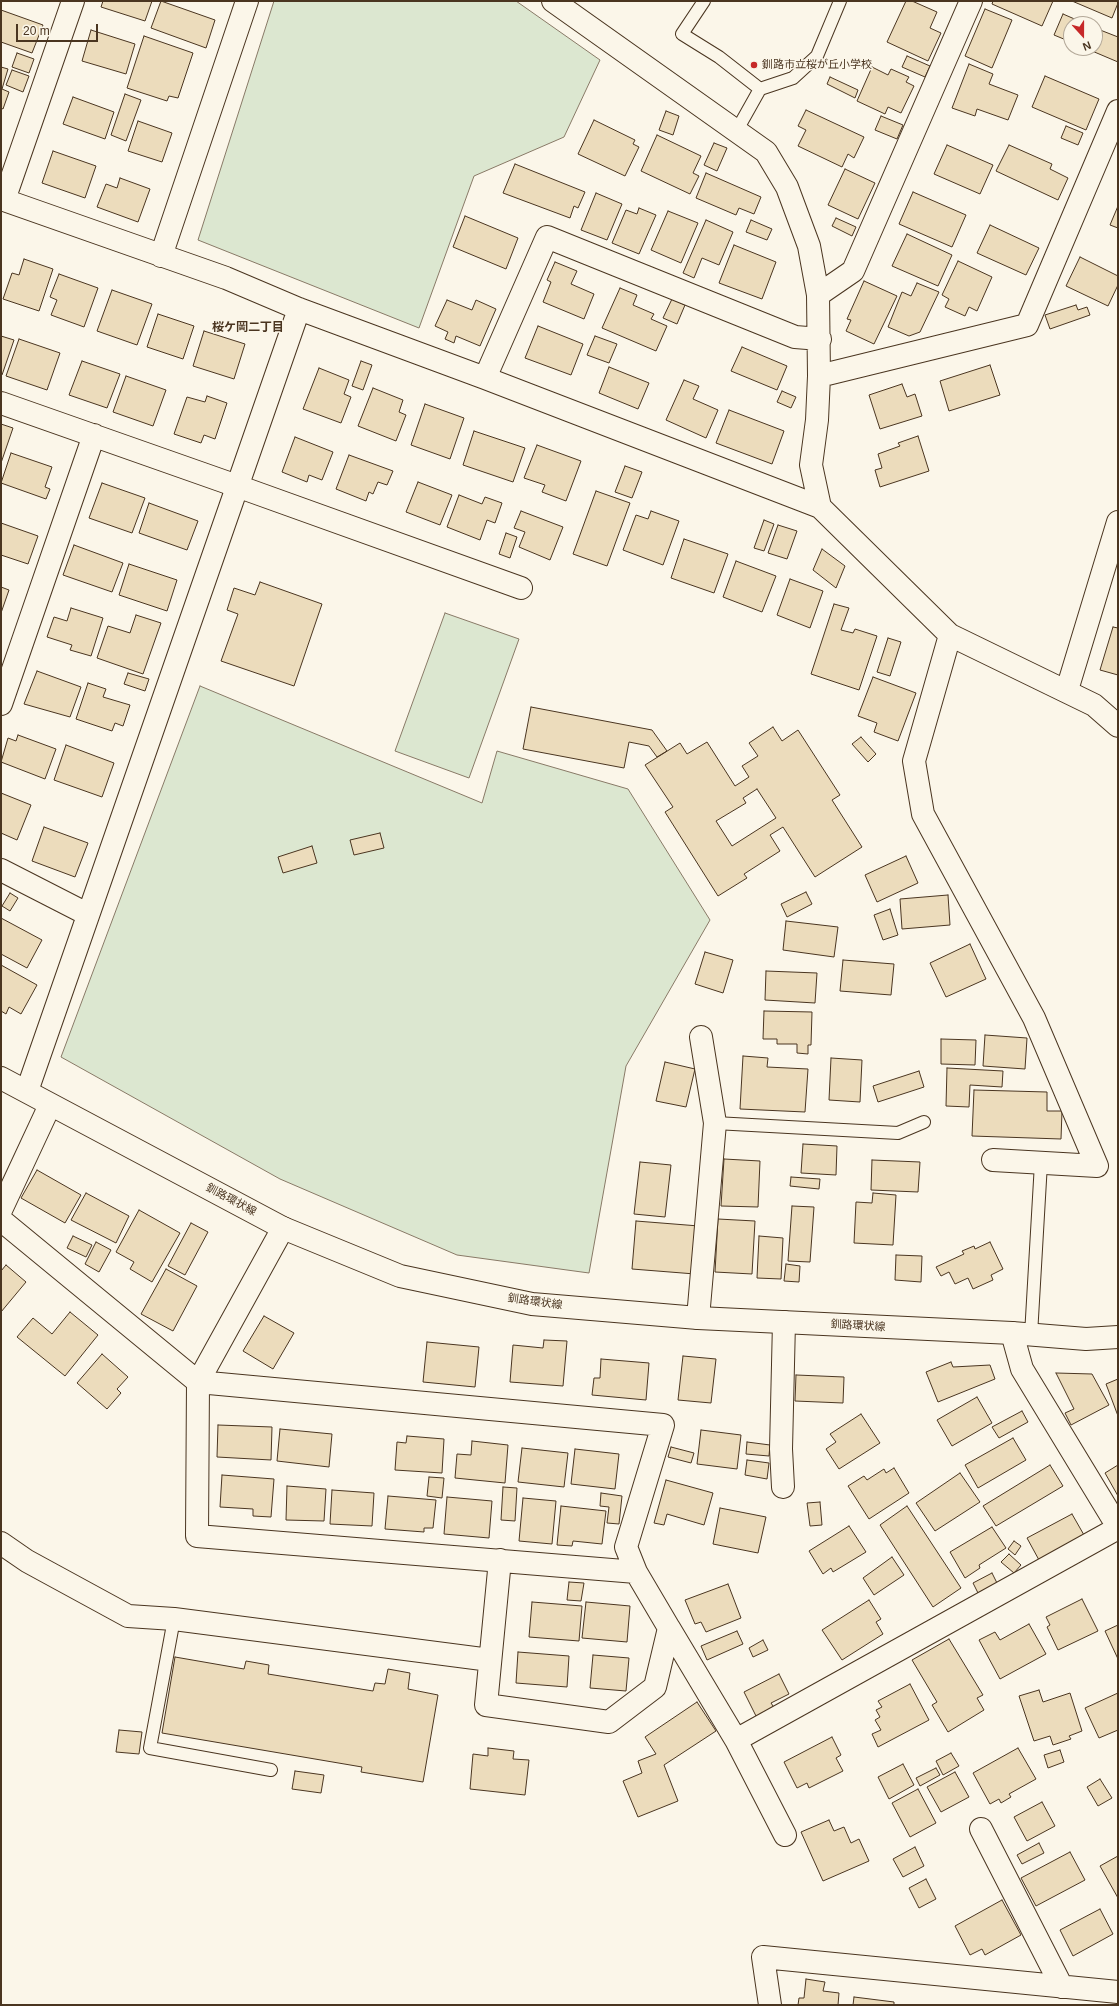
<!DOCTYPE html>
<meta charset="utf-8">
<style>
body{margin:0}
#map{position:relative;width:1119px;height:2006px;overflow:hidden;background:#fbf6e9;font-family:Arial,sans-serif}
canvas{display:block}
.frame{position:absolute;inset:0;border:2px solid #4a3520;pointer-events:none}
.north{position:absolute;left:1063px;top:16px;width:40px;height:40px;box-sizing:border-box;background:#fbf6e9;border:1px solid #b4a999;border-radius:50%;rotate:159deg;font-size:11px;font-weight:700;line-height:16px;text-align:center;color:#4a3520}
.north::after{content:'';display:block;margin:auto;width:14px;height:18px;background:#c62828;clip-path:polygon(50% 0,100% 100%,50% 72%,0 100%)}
.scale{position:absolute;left:16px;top:24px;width:82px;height:18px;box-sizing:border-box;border:2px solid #4a3520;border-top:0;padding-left:5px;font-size:12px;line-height:14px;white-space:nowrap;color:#4a3520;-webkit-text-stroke:3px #fbf6e9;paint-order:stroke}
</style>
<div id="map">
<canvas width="1119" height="2006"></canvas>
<div class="frame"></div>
<div class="north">N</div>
<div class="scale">20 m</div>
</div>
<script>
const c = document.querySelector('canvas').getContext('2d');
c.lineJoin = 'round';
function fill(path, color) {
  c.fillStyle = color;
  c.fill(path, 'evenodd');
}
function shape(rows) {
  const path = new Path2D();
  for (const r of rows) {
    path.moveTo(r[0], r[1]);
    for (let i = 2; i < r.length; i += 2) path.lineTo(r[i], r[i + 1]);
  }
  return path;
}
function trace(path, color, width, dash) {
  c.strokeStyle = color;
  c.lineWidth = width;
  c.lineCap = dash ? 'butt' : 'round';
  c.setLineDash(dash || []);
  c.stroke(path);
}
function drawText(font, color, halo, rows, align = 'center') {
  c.font = font + ' Arial,"Noto Sans JP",sans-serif';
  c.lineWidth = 3;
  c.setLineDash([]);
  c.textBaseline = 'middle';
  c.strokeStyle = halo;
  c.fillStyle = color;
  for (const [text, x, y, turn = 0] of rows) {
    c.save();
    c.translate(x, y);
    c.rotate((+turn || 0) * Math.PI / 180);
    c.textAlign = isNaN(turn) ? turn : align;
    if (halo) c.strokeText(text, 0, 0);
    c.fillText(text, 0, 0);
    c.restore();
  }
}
const green = shape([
 [274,1,516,1,600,60,564,137,474,176,419,328,198,240,274,1],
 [445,613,519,639,469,778,395,751,445,613],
 [200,686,482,803,497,751,628,789,710,920,626,1066,589,1273,457,1255,280,1179,61,1057,200,686]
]);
fill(green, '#dce7d0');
trace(green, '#887966', 1);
const building = shape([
 [103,1,152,1,145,21,101,7,103,1],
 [161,1,215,20,206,48,151,28,161,1],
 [906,1,912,1,937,12,930,28,941,33,928,61,887,42,906,1],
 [993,1,1053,1,1042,26,992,4,993,1],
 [1072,1,1118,1,1118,3,1112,18,1072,1],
 [985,9,1012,20,992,68,965,56,985,9],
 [1,10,43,25,32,53,1,42,1,10],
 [1063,14,1086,24,1071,24,1071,42,1054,35,1063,14],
 [1095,28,1118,37,1118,62,1085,48,1095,48,1095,28],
 [91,30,135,44,126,74,82,61,91,30],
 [144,36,193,53,178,98,169,96,167,101,127,88,144,36],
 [17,53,34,59,29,73,12,67,17,53],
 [907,56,930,66,925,77,902,67,907,56],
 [969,64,993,74,989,84,1018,95,1008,120,977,109,975,116,952,108,969,64],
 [1,67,8,69,2,89,9,92,3,109,1,108,1,67],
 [872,67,888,75,891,69,909,77,906,82,914,86,901,113,888,107,885,114,857,101,872,67],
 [12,70,29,76,23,92,6,85,12,70],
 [1045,76,1099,99,1086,130,1032,107,1045,76],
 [830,77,858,90,855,98,827,84,830,77],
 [125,94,141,100,126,141,111,135,125,94],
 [73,97,114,112,105,139,63,124,73,97],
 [806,110,864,137,854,158,848,154,842,167,798,146,806,130,798,126,806,110],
 [666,111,679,116,673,135,659,130,666,111],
 [881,116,903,125,897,139,875,130,881,116],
 [594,120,635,140,633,144,639,147,625,176,578,154,594,120],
 [138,121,172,133,162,162,128,151,138,121],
 [1066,126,1083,133,1078,145,1061,138,1066,126],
 [657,135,701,156,693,173,699,176,690,194,641,171,657,135],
 [714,143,727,148,717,171,704,165,714,143],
 [947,145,993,165,980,194,934,174,947,145],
 [1009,145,1052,164,1050,169,1068,178,1058,200,996,171,1009,145],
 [53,151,96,166,85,198,42,183,53,151],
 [515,164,585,192,578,208,574,206,570,218,503,193,515,164],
 [845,169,875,183,858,219,828,205,845,169],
 [706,173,761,197,754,214,739,208,736,215,696,198,706,173],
 [120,178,150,189,138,222,97,207,106,184,117,188,120,178],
 [913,192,966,215,952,247,899,224,913,192],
 [596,193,622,204,607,240,581,230,596,193],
 [1118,206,1118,228,1110,225,1118,206],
 [639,208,656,215,639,254,612,243,626,210,637,214,639,208],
 [668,211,698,223,681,263,651,250,668,211],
 [465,216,518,238,506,269,453,247,465,216],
 [836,218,856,227,852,236,832,226,836,218],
 [706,220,733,232,719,265,702,258,694,278,683,273,706,220],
 [751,220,772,229,767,240,746,232,751,220],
 [990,225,1039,248,1026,275,977,253,990,225],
 [907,234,952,255,938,286,892,266,907,234],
 [734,245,776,262,762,299,719,283,734,245],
 [1080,257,1118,276,1118,285,1108,306,1066,286,1080,257],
 [24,259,53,269,39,311,3,299,12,273,19,275,24,259],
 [958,261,992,277,977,311,969,307,965,316,945,307,949,299,942,295,958,261],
 [555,262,577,271,571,284,594,294,584,319,543,302,551,282,547,280,555,262],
 [59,274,98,288,84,327,51,315,57,300,50,297,59,274],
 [864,281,897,296,874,344,846,331,851,320,847,319,864,281],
 [917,283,939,292,920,332,909,336,888,327,902,292,911,296,917,283],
 [620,288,637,295,633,305,654,314,651,319,667,326,656,351,602,328,620,288],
 [112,290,152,304,137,345,97,331,112,290],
 [672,299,685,305,677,324,663,318,672,299],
 [447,300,472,310,476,300,496,309,480,346,456,336,454,343,445,339,448,332,435,326,447,300],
 [1076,305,1078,310,1087,307,1090,315,1050,329,1045,315,1076,305],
 [158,314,194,326,183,359,147,347,158,314],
 [538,326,583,344,571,375,525,358,538,326],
 [204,331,245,344,234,379,193,366,204,331],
 [1,336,14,340,2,375,1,375,1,336],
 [595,336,617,344,609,363,587,355,595,336],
 [19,339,60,353,47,390,6,376,19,339],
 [742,347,787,366,777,390,731,371,742,347],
 [82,361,120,374,107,408,69,395,82,361],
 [361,361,372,365,363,390,352,386,361,361],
 [990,365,1000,395,949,411,940,381,990,365],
 [609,367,649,383,638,409,599,393,609,367],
 [319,368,349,380,344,394,351,397,341,423,303,409,319,368],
 [126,376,166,390,153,426,113,412,126,376],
 [684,380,699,386,693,399,718,410,706,438,666,420,684,380],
 [902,384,907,397,915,394,922,416,880,429,869,395,902,384],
 [373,388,403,400,399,412,406,415,396,441,358,426,373,388],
 [782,391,796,397,791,408,777,402,782,391],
 [207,396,227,403,215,439,204,435,201,443,174,434,187,397,205,402,207,396],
 [425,404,464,418,450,459,411,445,425,404],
 [729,410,784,431,772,464,716,443,729,410],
 [1,424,13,428,1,463,1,424],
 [474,431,525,448,513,482,463,465,474,431],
 [918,436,929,471,880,487,875,470,882,468,878,454,900,446,898,443,918,436],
 [295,437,333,452,322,480,309,475,307,482,282,472,295,437],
 [537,445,581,461,566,501,542,492,545,485,524,478,537,445],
 [11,453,52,467,45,487,50,489,46,499,1,483,11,453],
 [349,455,393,471,387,485,378,482,373,494,369,492,366,501,336,489,349,455],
 [625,466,642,472,632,498,615,492,625,466],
 [418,482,452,495,440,525,406,512,418,482],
 [102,483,145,498,132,533,89,518,102,483],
 [596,491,630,503,607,566,573,554,596,491],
 [459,495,482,504,485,497,502,503,495,523,487,520,480,540,447,527,459,495],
 [149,503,198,521,187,550,139,533,149,503],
 [521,511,563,527,550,560,519,547,525,532,514,528,521,511],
 [651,511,679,521,663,565,623,550,636,515,648,519,651,511],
 [764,520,774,524,764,551,754,548,764,520],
 [1,523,38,536,28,564,1,555,1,523],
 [778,525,797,531,787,559,768,553,778,525],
 [506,533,517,537,510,558,499,554,506,533],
 [684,539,728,554,714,593,671,578,684,539],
 [74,545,123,563,112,592,63,575,74,545],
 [822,549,845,566,836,588,813,570,822,549],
 [736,561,776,576,762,612,723,597,736,561],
 [129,564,177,580,167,611,119,595,129,564],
 [790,579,823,591,810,628,777,615,790,579],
 [260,582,322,604,294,686,221,661,238,614,227,610,234,588,255,595,260,582],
 [1,587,9,590,1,613,1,587],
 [834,604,849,608,841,630,853,633,855,629,877,636,859,690,811,674,834,604],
 [71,608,103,618,91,656,70,650,72,645,47,637,54,617,67,621,71,608],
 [136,615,161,623,143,674,97,658,108,626,130,633,136,615],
 [1113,627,1118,628,1118,675,1100,670,1113,627],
 [888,638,901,642,890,676,877,672,888,638],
 [37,671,81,687,70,717,24,704,37,671],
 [128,673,149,679,145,691,124,684,128,673],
 [873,677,916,693,898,741,874,732,877,723,858,716,873,677],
 [88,683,106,689,103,697,130,705,123,726,115,723,112,731,76,719,88,683],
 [531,707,652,730,667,751,657,757,649,746,629,742,624,768,523,749,531,707],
 [773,727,782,741,798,730,840,795,832,800,862,847,815,877,783,827,770,835,780,851,744,874,747,878,718,896,665,812,673,807,645,765,680,743,687,754,707,742,735,786,749,777,742,766,758,756,749,743,773,727],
 [757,789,776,818,732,846,716,821,746,803,743,798,757,789],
 [18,735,56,749,45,779,1,762,8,738,16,741,18,735],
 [861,737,876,754,868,762,852,744,861,737],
 [66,745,114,763,102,797,54,780,66,745],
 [1,793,31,805,17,840,1,833,1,793],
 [44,827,88,843,75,877,32,861,44,827],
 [380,833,384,848,354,855,350,840,380,833],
 [312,846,317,863,283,873,278,857,312,846],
 [906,856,918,883,877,902,865,875,906,856],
 [806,892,812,904,787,917,781,904,806,892],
 [10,893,18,898,10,911,2,906,10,893],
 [948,895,950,925,902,929,900,899,948,895],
 [890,909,898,935,883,940,874,915,890,909],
 [1,918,42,940,27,968,1,954,1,918],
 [786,921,838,927,834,957,783,950,786,921],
 [970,944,986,979,946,997,930,963,970,944],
 [705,952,733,960,723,993,695,984,705,952],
 [843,960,894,964,891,995,840,991,843,960],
 [1,965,37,985,21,1014,9,1007,6,1014,1,1011,1,965],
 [766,971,817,973,815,1003,765,1000,766,971],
 [764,1011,812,1012,811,1045,808,1045,808,1054,797,1053,797,1044,777,1044,777,1039,763,1039,764,1011],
 [985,1035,1027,1038,1025,1069,983,1066,985,1035],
 [941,1039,976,1040,975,1065,941,1064,941,1039],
 [743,1056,768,1058,767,1067,808,1069,805,1112,740,1109,743,1056],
 [831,1058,862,1060,860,1102,829,1100,831,1058],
 [665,1062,695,1069,686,1107,656,1101,665,1062],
 [947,1068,1003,1071,1002,1087,970,1085,969,1107,946,1106,947,1068],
 [919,1071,924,1087,878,1102,873,1086,919,1071],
 [974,1090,1047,1092,1047,1111,1062,1111,1061,1139,972,1136,974,1090],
 [803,1144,837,1146,836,1175,801,1173,803,1144],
 [724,1159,760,1161,758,1207,721,1206,724,1159],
 [872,1160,920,1162,918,1192,871,1190,872,1160],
 [640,1162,671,1165,665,1217,634,1214,640,1162],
 [37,1170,81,1195,65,1223,21,1198,37,1170],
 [791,1177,820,1179,819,1189,790,1186,791,1177],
 [86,1193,129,1216,116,1243,71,1220,86,1193],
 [873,1193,896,1195,893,1245,854,1243,856,1202,872,1203,873,1193],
 [792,1206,814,1207,810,1262,788,1261,792,1206],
 [139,1210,180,1233,152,1282,130,1269,134,1262,116,1252,139,1210],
 [718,1219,755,1221,752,1274,715,1272,718,1219],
 [636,1221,699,1226,695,1274,632,1269,636,1221],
 [191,1223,208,1232,185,1275,168,1266,191,1223],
 [73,1236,92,1245,86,1257,67,1248,73,1236],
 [759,1236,783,1238,781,1279,757,1278,759,1236],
 [96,1242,111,1250,99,1272,85,1264,96,1242],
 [990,1242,1003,1269,991,1275,993,1280,973,1289,968,1278,955,1284,949,1272,941,1276,936,1267,964,1254,962,1251,974,1246,975,1249,990,1242],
 [896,1255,922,1256,921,1282,895,1280,896,1255],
 [786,1264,800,1266,799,1282,784,1281,786,1264],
 [6,1265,26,1282,1,1312,1,1271,6,1265],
 [166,1269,197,1286,173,1331,141,1314,166,1269],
 [70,1312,98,1335,65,1376,17,1337,33,1318,52,1334,70,1312],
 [264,1316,294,1333,273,1369,243,1351,264,1316],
 [544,1340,567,1341,563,1386,510,1382,513,1345,543,1348,544,1340],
 [427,1342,479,1347,475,1387,423,1382,427,1342],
 [102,1354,128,1377,117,1389,121,1393,107,1409,77,1383,102,1354],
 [683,1356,716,1359,711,1403,678,1400,683,1356],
 [601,1359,649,1363,646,1400,592,1395,594,1378,600,1378,601,1359],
 [951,1362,953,1367,990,1365,995,1379,938,1402,926,1372,951,1362],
 [1056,1373,1092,1374,1109,1405,1071,1425,1065,1413,1074,1409,1056,1373],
 [796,1375,844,1377,843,1403,795,1401,796,1375],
 [1118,1379,1118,1416,1106,1384,1118,1379],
 [977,1397,992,1423,952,1446,937,1420,977,1397],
 [1022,1411,1028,1422,999,1438,992,1427,1022,1411],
 [861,1414,880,1443,839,1469,826,1449,836,1442,830,1434,861,1414],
 [218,1425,272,1427,271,1460,217,1457,218,1425],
 [280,1429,332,1434,329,1467,277,1461,280,1429],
 [701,1430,741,1435,737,1469,697,1464,701,1430],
 [407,1436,444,1439,442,1473,395,1470,397,1442,406,1443,407,1436],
 [1013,1438,1026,1460,978,1488,965,1465,1013,1438],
 [472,1441,508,1445,505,1483,455,1478,457,1454,471,1455,472,1441],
 [747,1442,770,1445,769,1456,746,1454,747,1442],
 [671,1447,694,1453,691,1463,668,1457,671,1447],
 [522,1448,568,1453,564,1487,518,1482,522,1448],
 [575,1449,619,1454,615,1489,571,1484,575,1449],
 [747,1460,769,1463,767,1479,745,1475,747,1460],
 [1050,1465,1063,1486,996,1526,983,1506,1050,1465],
 [1118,1465,1118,1496,1105,1473,1118,1465],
 [894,1468,909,1493,869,1519,848,1486,864,1476,867,1480,884,1469,886,1473,894,1468],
 [960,1473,980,1502,935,1531,916,1503,960,1473],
 [222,1475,274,1479,271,1517,253,1516,253,1509,220,1507,222,1475],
 [429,1477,444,1478,442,1498,427,1496,429,1477],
 [666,1480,713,1493,704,1525,667,1514,664,1525,654,1523,666,1480],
 [287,1486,326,1489,324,1521,286,1520,287,1486],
 [503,1487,517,1488,515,1521,501,1520,503,1487],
 [332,1490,374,1493,372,1526,330,1524,332,1490],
 [601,1493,622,1496,619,1524,607,1523,609,1507,600,1506,601,1493],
 [388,1496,436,1500,433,1528,424,1528,424,1532,385,1529,388,1496],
 [447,1497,492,1501,489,1538,444,1534,447,1497],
 [523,1498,556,1501,552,1544,519,1541,523,1498],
 [820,1502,822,1525,810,1526,807,1503,820,1502],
 [561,1506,606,1511,602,1544,573,1541,572,1546,557,1545,561,1506],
 [907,1506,961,1588,933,1607,880,1525,907,1506],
 [720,1508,766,1517,758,1553,713,1544,720,1508],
 [1072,1514,1084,1535,1039,1560,1027,1538,1072,1514],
 [849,1526,866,1552,833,1572,831,1568,823,1574,809,1551,849,1526],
 [992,1527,1006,1548,979,1565,980,1568,965,1578,950,1552,992,1527],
 [1014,1541,1021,1546,1015,1555,1008,1549,1014,1541],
 [1009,1554,1021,1565,1014,1573,1001,1562,1009,1554],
 [892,1557,904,1575,874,1595,863,1578,892,1557],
 [992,1573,997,1583,978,1593,973,1583,992,1573],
 [569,1582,584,1583,581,1601,567,1600,569,1582],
 [728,1584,741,1618,706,1632,701,1622,695,1624,685,1600,728,1584],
 [1082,1599,1098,1631,1058,1650,1047,1627,1050,1625,1046,1617,1082,1599],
 [869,1600,881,1619,876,1622,883,1634,842,1660,822,1630,869,1600],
 [532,1602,582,1606,579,1641,529,1637,532,1602],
 [586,1602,630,1606,627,1642,582,1638,586,1602],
 [1029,1624,1046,1654,1000,1679,979,1640,995,1632,1000,1640,1029,1624],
 [1118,1625,1118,1659,1105,1631,1118,1625],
 [737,1631,743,1644,707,1660,701,1646,737,1631],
 [949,1639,983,1695,977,1698,984,1710,948,1732,932,1705,937,1702,912,1660,949,1639],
 [763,1640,768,1650,753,1657,749,1648,763,1640],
 [518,1652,569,1656,567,1687,516,1683,518,1652],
 [593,1655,629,1658,626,1691,590,1688,593,1655],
 [175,1657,244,1669,246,1661,269,1665,268,1674,373,1691,375,1683,385,1684,388,1669,410,1673,408,1689,438,1695,423,1782,361,1772,362,1767,162,1733,175,1657],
 [779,1674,789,1694,771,1703,775,1709,757,1718,744,1692,779,1674],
 [910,1684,929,1720,878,1747,872,1734,881,1730,875,1720,880,1717,876,1710,882,1707,878,1701,910,1684],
 [1039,1690,1043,1702,1070,1693,1082,1731,1069,1736,1071,1739,1053,1745,1050,1736,1034,1741,1019,1696,1039,1690],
 [1118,1693,1118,1730,1099,1738,1085,1708,1118,1693],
 [697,1702,716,1731,664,1765,678,1801,638,1817,623,1781,642,1773,638,1761,656,1754,645,1737,697,1702],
 [119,1730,142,1732,139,1754,116,1752,119,1730],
 [832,1737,841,1755,836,1758,843,1771,809,1788,807,1783,797,1788,784,1762,832,1737],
 [488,1748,514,1751,513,1759,529,1760,525,1795,470,1789,473,1754,488,1756,488,1748],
 [1018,1748,1036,1779,1009,1794,1011,1797,1001,1803,999,1799,990,1804,973,1773,1018,1748],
 [1060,1750,1064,1762,1048,1768,1044,1755,1060,1750],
 [951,1753,959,1766,943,1775,936,1761,951,1753],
 [903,1764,914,1785,889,1799,878,1777,903,1764],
 [936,1768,940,1775,920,1786,916,1778,936,1768],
 [295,1771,324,1775,321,1793,292,1789,295,1771],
 [955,1772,969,1797,941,1812,927,1787,955,1772],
 [1100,1779,1112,1798,1098,1806,1087,1787,1100,1779],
 [918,1789,936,1823,910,1837,892,1803,918,1789],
 [1042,1802,1055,1826,1027,1841,1014,1817,1042,1802],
 [829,1820,834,1831,844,1827,851,1843,859,1839,869,1861,823,1881,801,1832,829,1820],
 [1039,1843,1044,1853,1022,1864,1017,1855,1039,1843],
 [915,1847,924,1866,903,1877,893,1859,915,1847],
 [1070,1852,1085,1880,1036,1906,1021,1878,1070,1852],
 [1118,1856,1118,1898,1100,1866,1118,1856],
 [926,1879,936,1899,919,1908,909,1888,926,1879],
 [1002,1900,1021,1935,985,1955,982,1949,970,1955,955,1926,1002,1900],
 [1100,1909,1113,1934,1073,1956,1060,1930,1100,1909],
 [806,1979,825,1982,823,1991,839,1993,838,2005,798,2005,799,1998,804,1998,806,1979],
 [854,1997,894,2002,894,2005,853,2005,854,1997]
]);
fill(building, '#ecdcbc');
trace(building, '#4a3520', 1);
const lane = shape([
 [704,1,682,34,719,57,760,89,737,130],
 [760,89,793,78,817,56,840,1],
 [715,1123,898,1133,924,1122],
 [1031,1335,1041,1163],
 [174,1619,150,1748,271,1770]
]);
const street = shape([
 [553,1,766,152,787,187,809,246,818,295,819,376,817,420,811,465,820,507,950,635,1094,705,1118,726],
 [1,199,226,278,299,309,485,378,820,507],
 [4,200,73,1],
 [161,256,247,1],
 [818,295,853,271,971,1],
 [819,376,1027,325,1118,111],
 [485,378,547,237,795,337,820,339],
 [1,403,237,486,521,588],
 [950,635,914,761,923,814,1034,1018,1097,1166,993,1160],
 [1067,690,1118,522],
 [1,704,94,435],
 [1,870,87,914],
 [27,1091,299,309],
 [1,1210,50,1105],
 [1,1220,198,1382,663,1425,626,1547,636,1572,197,1536,198,1382,283,1228],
 [698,1318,715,1123,701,1037],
 [1012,1333,1022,1369,1118,1527],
 [783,1487,781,1449,784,1322],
 [1,1543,27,1561,128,1616,174,1619,490,1660],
 [500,1560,486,1705,609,1722,655,1687,669,1628,636,1572],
 [669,1628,736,1740,785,1835],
 [736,1740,1118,1528],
 [981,1829,1062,1987],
 [770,2005,763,1957,1118,1992]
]);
const primary = shape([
 [1,1078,283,1228,400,1276,532,1304,698,1318,1012,1333,1086,1339,1118,1337]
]);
trace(lane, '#4a3520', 14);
trace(street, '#4a3520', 24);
trace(primary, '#4a3520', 24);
trace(lane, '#fbf6e9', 12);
trace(street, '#fbf6e9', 22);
trace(primary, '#fbf6e9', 22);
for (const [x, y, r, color] of [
 [754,65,4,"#c62828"]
]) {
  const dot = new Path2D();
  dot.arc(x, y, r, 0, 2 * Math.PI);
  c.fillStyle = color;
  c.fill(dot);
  trace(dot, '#fbf6e9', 1.5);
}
drawText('11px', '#4a3520', '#fbf6e9', [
 ["釧路市立桜が丘小学校",762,65]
], 'left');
drawText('11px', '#4a3520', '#fbf6e9', [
 ["釧路環状線",231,1200,28],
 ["釧路環状線",535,1302,8],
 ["釧路環状線",858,1326,3]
]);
drawText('bold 12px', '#4a3520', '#fbf6e9', [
 ["桜ケ岡二丁目",248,328]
]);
</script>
